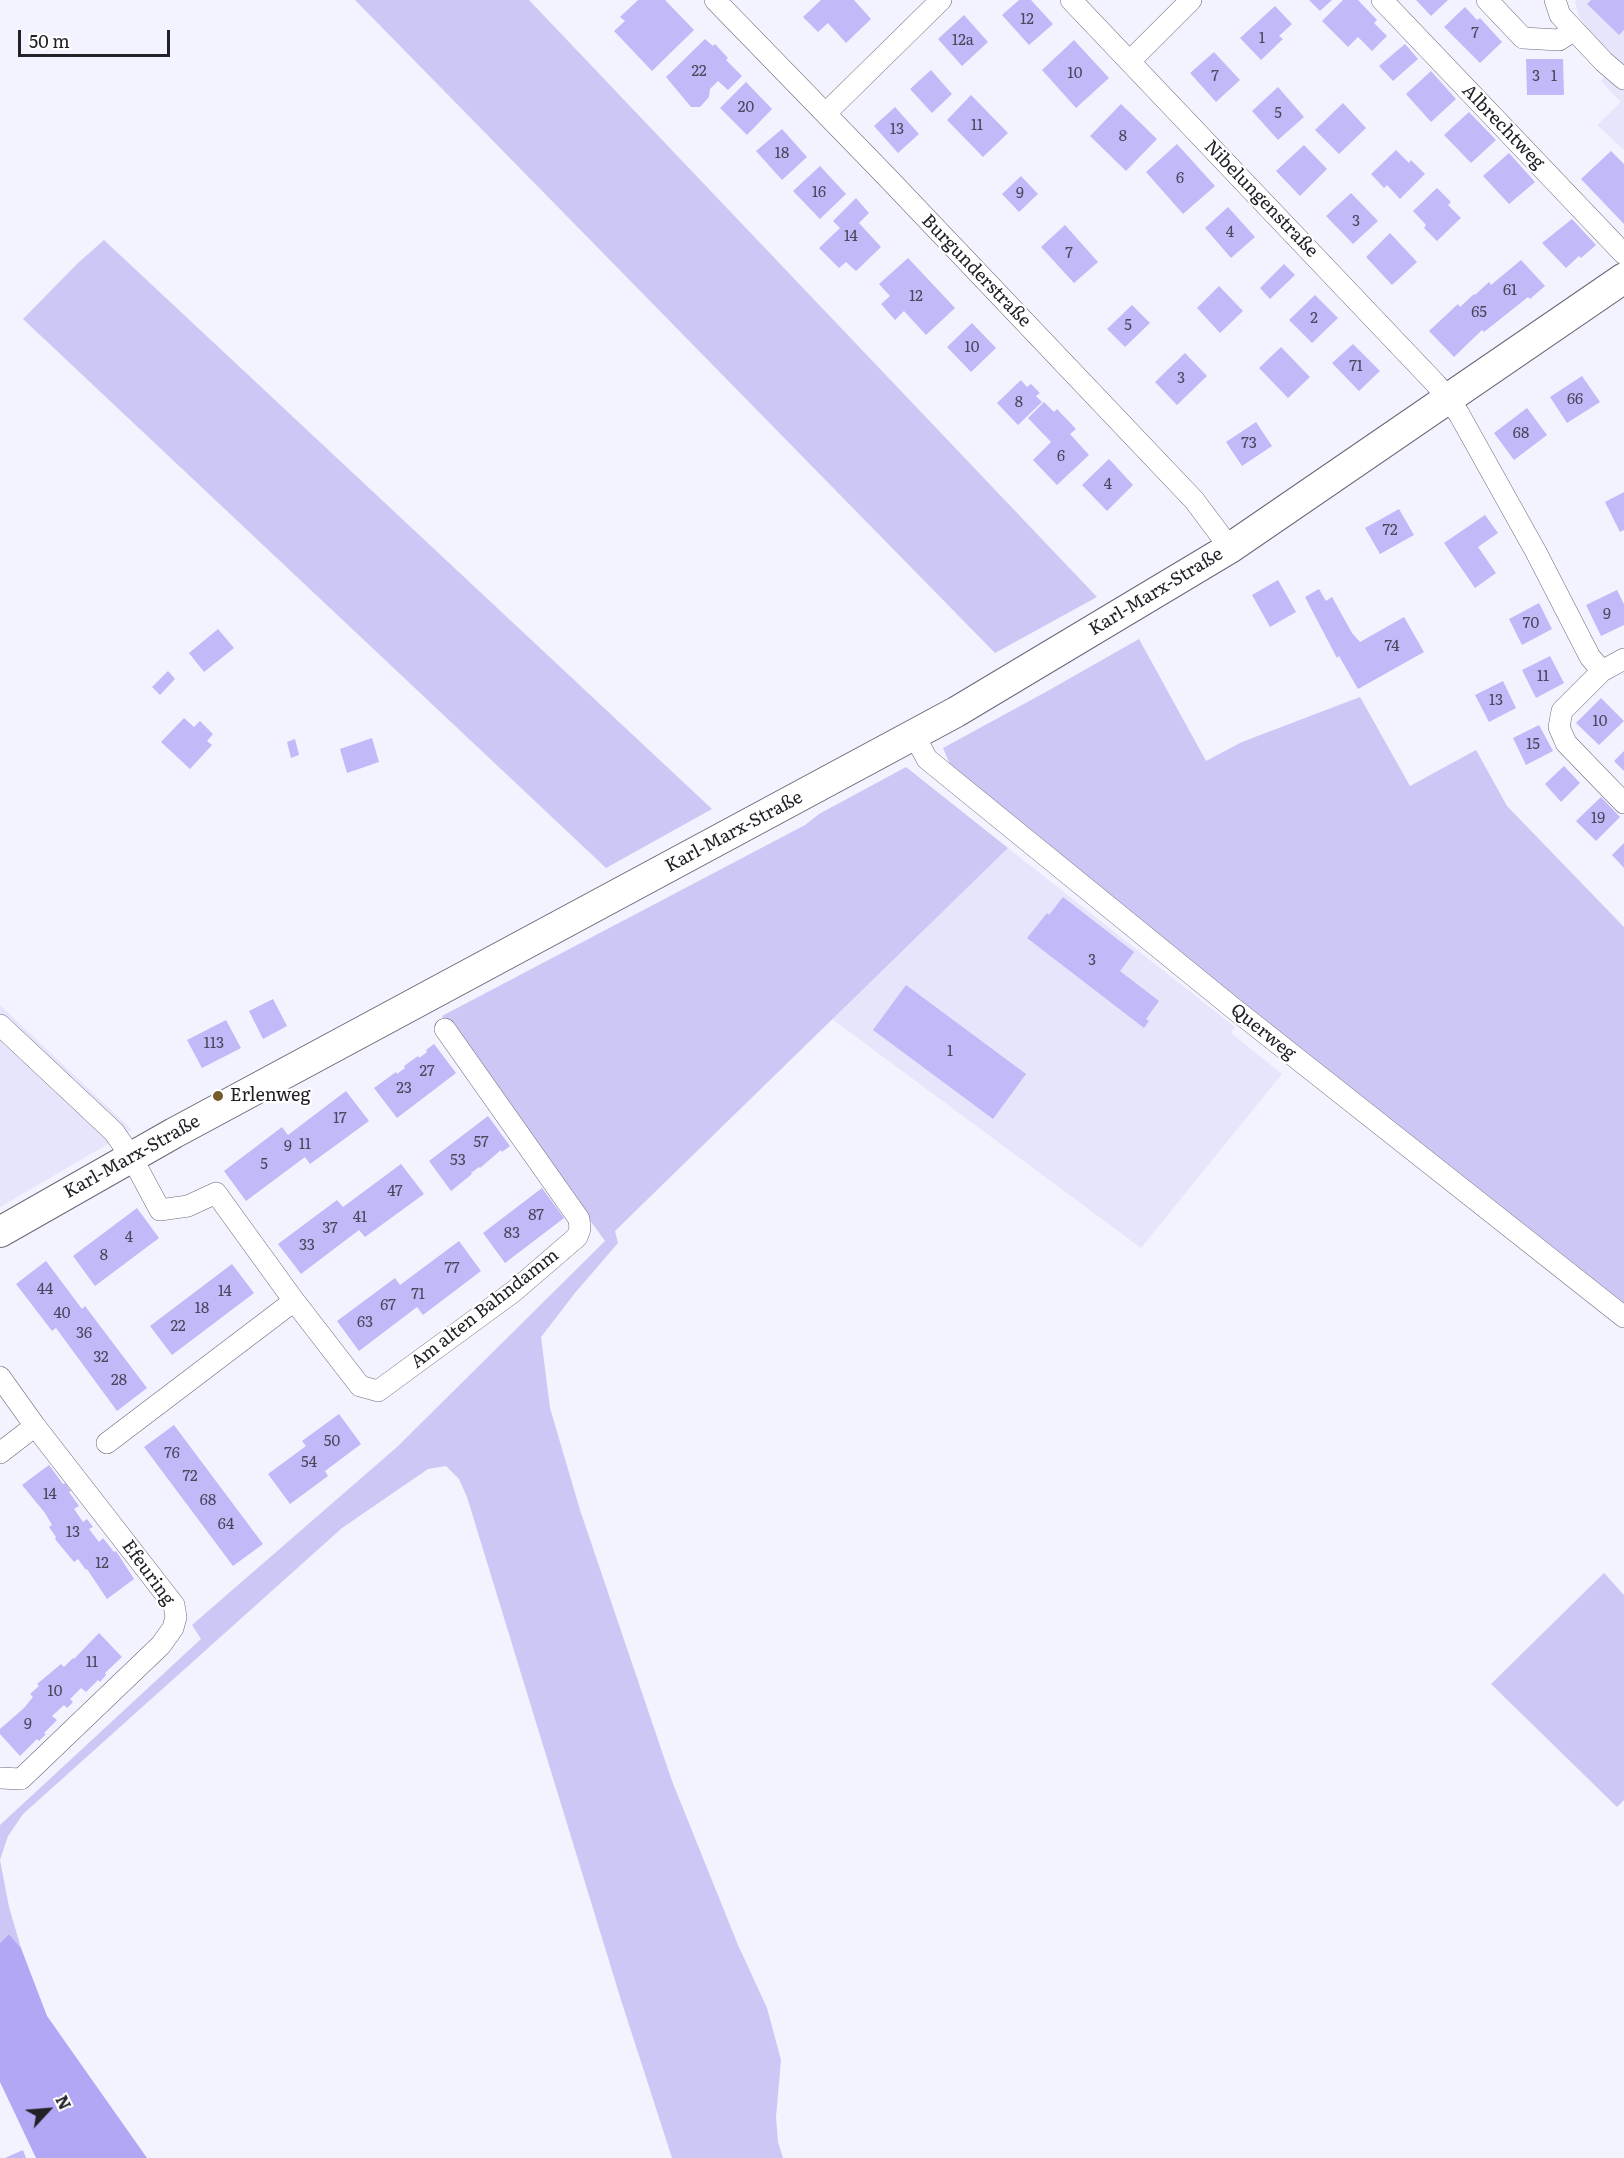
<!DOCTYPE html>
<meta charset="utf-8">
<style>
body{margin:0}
#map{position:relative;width:1624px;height:2158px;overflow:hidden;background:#f3f2ff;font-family:Literata,serif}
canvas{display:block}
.north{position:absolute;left:18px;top:2080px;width:60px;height:60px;-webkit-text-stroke:4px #fff;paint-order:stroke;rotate:64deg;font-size:16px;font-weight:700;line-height:24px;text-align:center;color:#222127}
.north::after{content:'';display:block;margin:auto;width:21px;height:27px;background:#222127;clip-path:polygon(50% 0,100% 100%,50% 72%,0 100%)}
.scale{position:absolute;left:18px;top:30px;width:152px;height:27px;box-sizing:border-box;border:3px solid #222127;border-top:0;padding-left:8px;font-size:18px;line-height:21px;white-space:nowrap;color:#222127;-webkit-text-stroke:4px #fff;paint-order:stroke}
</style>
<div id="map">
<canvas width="1624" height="2158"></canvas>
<div class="north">N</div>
<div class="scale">50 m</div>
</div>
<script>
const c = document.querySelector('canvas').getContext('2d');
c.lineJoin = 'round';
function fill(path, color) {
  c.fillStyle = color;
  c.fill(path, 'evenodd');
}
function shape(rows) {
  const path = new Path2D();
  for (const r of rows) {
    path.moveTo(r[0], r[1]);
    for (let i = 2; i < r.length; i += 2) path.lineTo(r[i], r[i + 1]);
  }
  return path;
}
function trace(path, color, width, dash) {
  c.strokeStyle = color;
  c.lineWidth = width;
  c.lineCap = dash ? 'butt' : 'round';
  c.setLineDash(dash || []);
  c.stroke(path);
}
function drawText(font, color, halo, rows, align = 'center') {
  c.font = font + ' Literata,serif';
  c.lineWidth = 4.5;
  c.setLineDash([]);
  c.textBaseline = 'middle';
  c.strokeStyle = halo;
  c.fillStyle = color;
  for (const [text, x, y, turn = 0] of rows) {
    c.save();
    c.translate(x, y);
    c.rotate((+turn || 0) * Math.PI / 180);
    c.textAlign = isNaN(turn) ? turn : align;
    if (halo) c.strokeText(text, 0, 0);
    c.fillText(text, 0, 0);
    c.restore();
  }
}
fill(shape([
 [1575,0,1624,0,1624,150,1597,125,1621,102,1601,81,1616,62,1592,36,1578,14],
 [1008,848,1235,1027,1231,1033,1282,1074,1141,1248,832,1019],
 [0,1005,132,1130,0,1207]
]), '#e7e5fc');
fill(shape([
 [355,0,529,0,1097,597,995,653],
 [104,240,712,809,606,868,23,319,78,263],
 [1139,639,1206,761,1242,742,1360,697,1410,786,1476,750,1507,806,1624,927,1624,1305,1048,850,1029,828,951,767,943,748,1044,693],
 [906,767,1008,848,615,1231,618,1243,575,1293,541,1337,550,1408,580,1510,672,1781,738,1945,767,2008,781,2060,776,2117,778,2142,783,2158,672,2158,621,2000,467,1497,459,1479,446,1466,428,1469,342,1528,23,1814,8,1836,0,1860,9,1907,21,1948,9,1934,0,1943,0,1825,201,1639,192,1625,397,1447,605,1241,442,1016,805,825,819,814],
 [1604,1573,1624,1595,1624,1800,1617,1807,1491,1684]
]), '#ccc7f5');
fill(shape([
 [9,1934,21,1948,47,2016,147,2158,36,2158,0,2082,0,1943]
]), '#b2a7f5');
fill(shape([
 [638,0,665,0,694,30,652,71,614,31,625,21,620,17],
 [821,0,854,0,871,19,846,43,828,23,818,32,803,17],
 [1019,0,1031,0,1053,24,1029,45,1002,15],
 [1309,0,1332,0,1320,11],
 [1343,0,1358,0,1377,20,1374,23,1387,36,1372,51,1358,37,1348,47,1322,21],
 [1416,0,1448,0,1431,16],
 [1591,0,1624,0,1624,30,1619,35,1587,4],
 [1275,6,1292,24,1279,36,1283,39,1261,60,1240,38],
 [1465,7,1477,20,1480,18,1502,42,1480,63,1444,27],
 [964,15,988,42,962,66,938,39],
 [705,39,713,46,715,44,728,58,726,60,742,76,728,90,718,81,710,89,709,97,700,107,691,107,666,77],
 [1074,40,1109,78,1076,108,1042,70],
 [1405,44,1418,59,1393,81,1379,66],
 [1214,52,1240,80,1216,102,1190,73],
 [1526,59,1563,59,1564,95,1527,95],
 [931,70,952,94,932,113,910,89],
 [1431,71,1456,99,1431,122,1406,94],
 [746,82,772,109,747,135,720,108],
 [1278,87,1304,117,1278,140,1252,111],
 [971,95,1008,133,983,157,947,120],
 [1343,103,1366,128,1339,154,1315,130],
 [1121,104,1157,139,1126,171,1090,136],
 [895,107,919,134,898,153,874,126],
 [1469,112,1496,140,1471,163,1444,135],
 [782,129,807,157,782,180,756,151],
 [1177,144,1215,186,1183,214,1146,172],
 [1304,145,1327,169,1300,196,1276,171],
 [1396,150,1409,163,1411,160,1425,174,1400,199,1387,185,1384,188,1371,174],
 [1611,151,1624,164,1624,224,1581,179],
 [1509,153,1535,182,1509,204,1483,176],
 [820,166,846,194,820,219,793,191],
 [1021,176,1038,194,1019,212,1002,194],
 [1437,188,1451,202,1448,205,1461,218,1437,241,1424,228,1426,225,1413,211],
 [1351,193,1378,221,1353,244,1326,216],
 [856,198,869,213,859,223,881,247,856,271,846,262,839,268,819,248,840,228,833,221],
 [1228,207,1255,237,1231,258,1205,228],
 [1572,219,1596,245,1581,258,1579,256,1566,268,1542,243],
 [1065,225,1098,262,1074,283,1041,247],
 [1390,233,1417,262,1392,285,1366,257],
 [908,258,955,308,926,335,904,311,895,320,881,304,890,296,879,284],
 [1521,260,1545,286,1530,299,1528,297,1484,332,1482,330,1454,357,1429,331,1458,304,1460,307,1474,294,1475,295,1489,282,1491,285],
 [1284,264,1295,275,1270,299,1260,288],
 [1219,286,1243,311,1220,333,1197,308],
 [1315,295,1338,318,1312,343,1289,320],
 [1132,305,1150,323,1125,347,1107,329],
 [972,323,996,348,971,372,947,347],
 [1353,344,1380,371,1359,391,1332,363],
 [1281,347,1310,377,1288,398,1259,368],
 [1185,353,1207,376,1177,405,1155,382],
 [1582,376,1600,402,1567,423,1550,397],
 [1021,380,1027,387,1031,384,1040,393,1036,396,1042,402,1018,425,997,403],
 [1044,402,1054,412,1057,409,1076,429,1070,434,1089,455,1057,485,1033,460,1051,442,1028,418],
 [1527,408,1547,435,1514,460,1494,433],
 [1256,422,1272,446,1242,466,1226,442],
 [1109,459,1133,485,1107,511,1082,485],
 [1624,492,1624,530,1620,532,1605,502],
 [1399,509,1414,535,1380,554,1365,528],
 [1485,515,1498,533,1478,547,1496,573,1475,588,1444,543],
 [1278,580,1296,612,1270,627,1252,595],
 [1319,589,1326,601,1332,597,1352,633,1360,642,1404,617,1424,652,1358,689,1339,656,1337,658,1305,597],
 [1617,590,1624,604,1624,625,1601,636,1586,605],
 [1539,603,1552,629,1522,645,1509,619],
 [218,629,234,648,204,672,189,653],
 [1550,656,1564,683,1536,698,1522,670],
 [168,671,175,679,160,695,152,687],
 [1503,681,1516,708,1489,722,1475,695],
 [1601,698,1624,721,1599,745,1576,723],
 [184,718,194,727,200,721,213,734,207,741,212,745,190,769,161,742],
 [1539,725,1553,751,1526,765,1513,738],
 [372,738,379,762,347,773,340,749],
 [295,739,299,755,291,758,287,742],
 [1624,751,1624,771,1614,761],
 [1564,766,1580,783,1561,802,1545,784],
 [1601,797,1620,817,1596,841,1576,821],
 [1624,843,1624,868,1612,855],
 [1063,897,1134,952,1120,971,1159,1001,1146,1019,1149,1021,1144,1028,1027,938,1047,913,1049,915],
 [906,985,1026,1074,993,1119,873,1030],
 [273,999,287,1026,263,1039,249,1011],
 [226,1020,241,1048,202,1068,187,1040],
 [434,1044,456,1073,397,1118,374,1088,396,1072,397,1074,405,1068,404,1066,418,1056,419,1058,427,1052,426,1050],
 [346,1091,369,1121,310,1164,305,1157,246,1201,224,1171,282,1127,288,1135],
 [488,1116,510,1146,502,1152,501,1150,480,1168,479,1167,471,1173,472,1174,451,1191,429,1161],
 [401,1164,424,1194,365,1237,359,1230,301,1274,278,1244,337,1200,343,1207],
 [542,1188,564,1218,505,1263,483,1233],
 [137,1208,159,1238,95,1286,73,1256],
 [459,1241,481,1271,423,1315,417,1307,359,1351,337,1321,395,1278,400,1285],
 [46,1261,82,1309,85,1306,147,1388,117,1411,56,1328,52,1331,16,1284],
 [232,1264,254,1293,172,1355,150,1326],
 [339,1414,361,1444,325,1471,328,1476,290,1504,268,1474,306,1446,302,1441],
 [174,1425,263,1544,233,1566,144,1447],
 [49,1465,63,1484,65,1483,71,1491,69,1492,79,1506,74,1509,83,1522,87,1519,93,1527,89,1529,99,1542,103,1538,114,1552,116,1551,134,1579,107,1599,87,1569,86,1570,78,1559,74,1562,55,1539,56,1537,49,1527,52,1525,45,1513,22,1485],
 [99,1633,122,1657,105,1673,106,1675,100,1682,98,1680,86,1692,81,1688,70,1699,73,1702,67,1708,64,1705,52,1716,57,1720,44,1733,46,1734,39,1741,37,1739,20,1756,0,1734,0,1729,24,1708,33,1697,30,1694,39,1686,37,1684,61,1664,64,1667,73,1658,74,1659],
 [23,2150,26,2158,5,2158]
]), '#c2b9f9');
const minor = shape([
 [715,0,886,176,1194,500,1230,548],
 [1071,0,1436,384,1449,400,1459,414,1536,552,1590,657,1602,671],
 [1382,0,1624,254],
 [1487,0,1523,38,1559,40,1574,30],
 [1555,0,1560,15,1604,62,1624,79],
 [1130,61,1191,0],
 [826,113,941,0],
 [1624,659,1602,671,1562,711,1559,727,1566,743,1624,803],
 [914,735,927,759,1233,1008,1624,1317],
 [0,1025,114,1132,132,1158,160,1210,188,1206,216,1193,292,1298,360,1386,378,1391,513,1292,577,1237,580,1229,579,1219,445,1029],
 [0,1377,35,1426],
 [107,1443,294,1301],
 [0,1453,35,1426,174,1605,176,1617,173,1628,161,1645,21,1779,0,1778]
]);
const secondary = shape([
 [0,1232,174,1133,956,712,1230,548,1624,278]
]);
trace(minor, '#6a6877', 22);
trace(secondary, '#6a6877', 32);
trace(minor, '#fff', 21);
trace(secondary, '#fff', 30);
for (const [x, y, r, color] of [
 [218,1096,6,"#765c2d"]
]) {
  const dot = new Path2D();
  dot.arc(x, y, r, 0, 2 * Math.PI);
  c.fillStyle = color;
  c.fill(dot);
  trace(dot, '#fff', 2);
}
drawText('15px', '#4a475c', null, [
 ["12",1027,20],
 ["7",1475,34],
 ["1",1262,39],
 ["12a",963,41],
 ["22",699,72],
 ["10",1075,74],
 ["7",1215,77],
 ["3",1536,77],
 ["1",1554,77],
 ["20",746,108],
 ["5",1278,114],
 ["11",977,126],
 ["13",897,130],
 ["8",1123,137],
 ["18",782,154],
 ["6",1180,179],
 ["16",819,193],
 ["9",1020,194],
 ["3",1356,222],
 ["4",1230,233],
 ["14",851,237],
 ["7",1069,254],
 ["61",1510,291],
 ["12",916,297],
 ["65",1479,313],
 ["2",1314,319],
 ["5",1128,326],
 ["10",972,348],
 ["71",1356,367],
 ["3",1181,379],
 ["66",1575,400],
 ["8",1019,403],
 ["68",1521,434],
 ["73",1249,444],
 ["6",1061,457],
 ["4",1108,485],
 ["72",1390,531],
 ["9",1607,615],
 ["70",1531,624],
 ["74",1392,647],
 ["11",1543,677],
 ["13",1496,701],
 ["10",1600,722],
 ["15",1533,745],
 ["19",1598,819],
 ["3",1092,961],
 ["113",214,1044],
 ["1",950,1052],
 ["27",427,1072],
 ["23",404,1089],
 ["17",340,1119],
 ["57",481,1143],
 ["11",305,1145],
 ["9",288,1147],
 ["53",458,1161],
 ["5",264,1165],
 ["47",395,1192],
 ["87",536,1216],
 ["41",360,1218],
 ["37",330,1229],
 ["83",512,1234],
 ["4",129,1238],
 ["33",307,1246],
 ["8",104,1256],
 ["77",452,1269],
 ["44",45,1290],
 ["14",225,1292],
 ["71",418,1295],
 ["67",388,1306],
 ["18",202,1309],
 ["40",62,1314],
 ["63",365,1323],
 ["22",178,1327],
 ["36",84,1334],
 ["32",101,1358],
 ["28",119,1381],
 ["50",332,1442],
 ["76",172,1454],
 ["54",309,1463],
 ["72",190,1477],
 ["14",50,1495],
 ["68",208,1501],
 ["64",226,1525],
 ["13",73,1533],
 ["12",102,1564],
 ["11",92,1663],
 ["10",55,1692],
 ["9",28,1725]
]);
drawText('18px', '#222127', '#fff', [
 ["Albrechtweg",1503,127,46],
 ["Nibelungenstraße",1261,199,46],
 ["Burgunderstraße",976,271,46],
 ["Karl-Marx-Straße",1156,592,-31],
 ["Karl-Marx-Straße",734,832,-28],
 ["Querweg",1263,1032,39],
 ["Karl-Marx-Straße",132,1157,-29],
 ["Am alten Bahndamm",485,1309,-38],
 ["Efeuring",148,1573,54]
]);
drawText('18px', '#222127', '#fff', [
 ["Erlenweg",230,1096]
], 'left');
</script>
